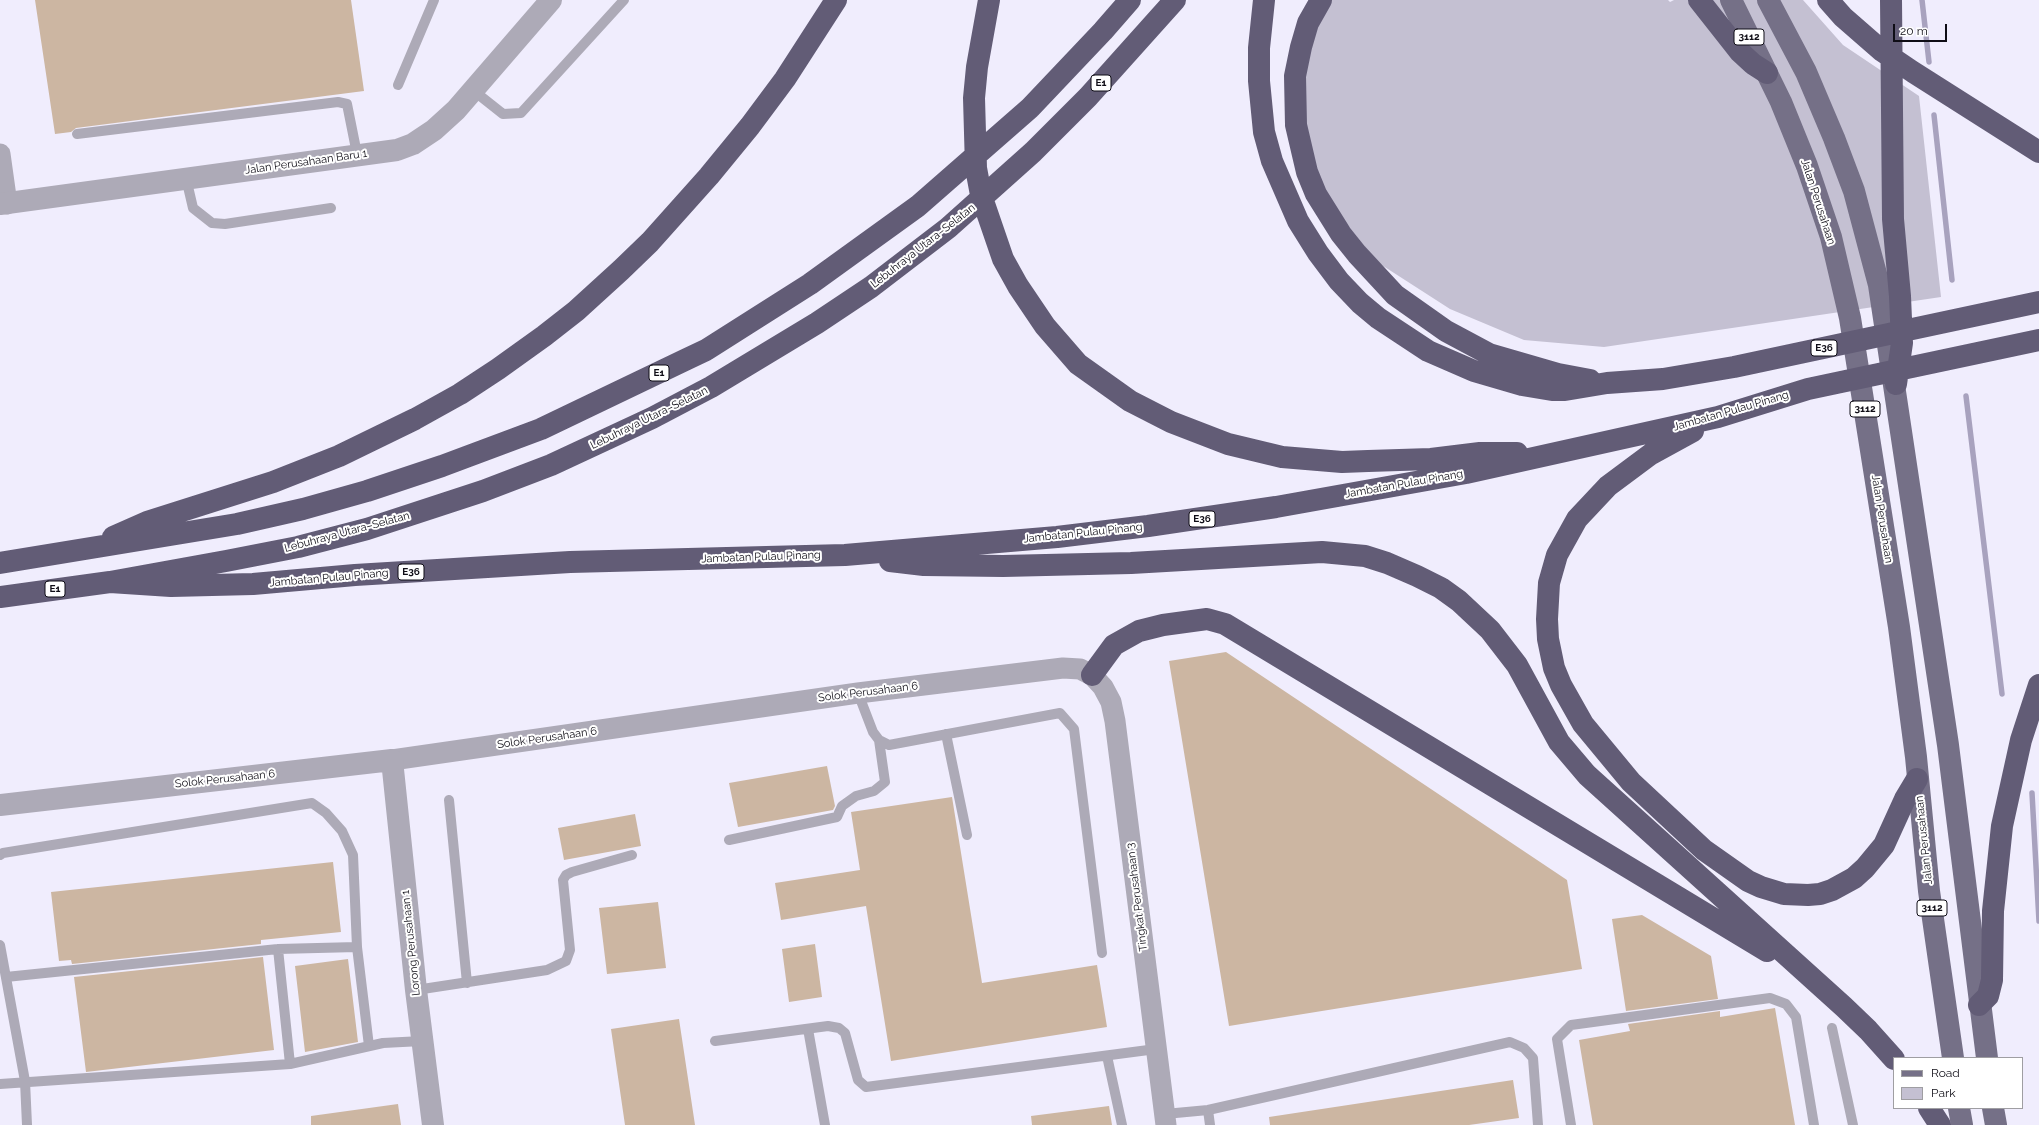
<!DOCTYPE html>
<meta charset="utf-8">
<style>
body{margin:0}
#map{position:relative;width:2039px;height:1125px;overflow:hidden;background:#f0edfd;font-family:Raleway,sans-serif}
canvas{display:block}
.legend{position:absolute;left:1893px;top:1057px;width:130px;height:52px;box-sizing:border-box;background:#fff;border:1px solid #9f9ea2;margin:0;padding:5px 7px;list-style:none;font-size:12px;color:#0f0d16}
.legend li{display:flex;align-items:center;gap:8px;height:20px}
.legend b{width:20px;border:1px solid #9f9ea2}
.scale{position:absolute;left:1893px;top:24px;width:54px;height:18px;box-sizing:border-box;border:2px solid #0f0d16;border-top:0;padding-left:5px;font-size:12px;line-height:14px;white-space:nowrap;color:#0f0d16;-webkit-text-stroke:3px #fff;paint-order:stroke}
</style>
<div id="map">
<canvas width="2039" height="1125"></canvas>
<ul class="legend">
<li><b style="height:5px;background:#757087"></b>Road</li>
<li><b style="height:11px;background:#c4c0d2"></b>Park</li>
</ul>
<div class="scale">20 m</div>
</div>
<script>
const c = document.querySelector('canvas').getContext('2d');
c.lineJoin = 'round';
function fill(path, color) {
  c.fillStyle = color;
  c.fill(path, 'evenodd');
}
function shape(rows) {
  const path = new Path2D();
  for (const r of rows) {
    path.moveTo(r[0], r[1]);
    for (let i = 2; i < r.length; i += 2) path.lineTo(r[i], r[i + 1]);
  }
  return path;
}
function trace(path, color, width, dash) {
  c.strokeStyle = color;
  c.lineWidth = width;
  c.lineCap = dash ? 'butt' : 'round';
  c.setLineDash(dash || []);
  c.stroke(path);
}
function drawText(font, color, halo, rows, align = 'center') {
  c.font = font + ' Raleway,sans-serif';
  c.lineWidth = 4;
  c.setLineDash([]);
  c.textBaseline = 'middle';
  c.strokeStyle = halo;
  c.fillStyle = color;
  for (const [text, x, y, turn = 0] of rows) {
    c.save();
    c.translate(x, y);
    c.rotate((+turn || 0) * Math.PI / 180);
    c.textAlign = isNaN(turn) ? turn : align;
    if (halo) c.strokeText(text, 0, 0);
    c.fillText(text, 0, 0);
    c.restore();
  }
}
fill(shape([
 [1331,0,1668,0,1670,2,1674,0,1803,0,1843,45,1919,96,1941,297,1604,347,1524,340,1450,309,1377,262,1320,190,1300,99,1307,53,1324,10]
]), '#c4c0d2');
trace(shape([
 [1922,0,1929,62],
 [1934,115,1952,280],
 [1966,396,2002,694],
 [2032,793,2039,921]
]), '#a8a2be', 5.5);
fill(shape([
 [35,0,351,0,364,91,76,128,71,132,55,134],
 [1226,652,1567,880,1582,969,1229,1026,1169,661],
 [827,766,835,806,833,810,738,827,729,783],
 [952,797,982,983,1097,965,1107,1027,891,1061,866,906,781,920,775,883,860,870,851,812],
 [635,814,641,846,564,860,558,828],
 [333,862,341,932,261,940,261,944,72,964,71,960,59,961,51,892],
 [658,902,666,968,607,974,599,908],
 [1642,915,1711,956,1718,999,1626,1011,1612,919],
 [815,944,822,997,789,1002,782,949],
 [263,957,274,1050,86,1072,74,977],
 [348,959,358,1042,305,1052,295,966],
 [1775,1008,1795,1125,1593,1125,1579,1040,1630,1031,1628,1024,1720,1011,1720,1017],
 [679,1019,695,1125,625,1125,611,1029],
 [1513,1080,1519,1118,1469,1125,1270,1125,1269,1117],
 [398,1104,401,1125,311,1125,311,1116],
 [1109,1106,1112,1125,1032,1125,1031,1116]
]), '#ccb6a2');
trace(shape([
 [398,85,434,0],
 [474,91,503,114,521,113,624,0],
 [77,134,338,102,347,104,357,154],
 [186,178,193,208,212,223,225,224,331,208],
 [858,693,873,732,879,740,889,745,1060,713,1074,729,1102,953],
 [946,734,967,835],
 [449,800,467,983],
 [729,840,837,817,842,806,856,796,874,791,885,782,879,740],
 [0,855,3,853,312,803,326,813,342,831,353,855,357,947,369,1046],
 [0,945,25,1081,27,1125],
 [278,949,290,1064],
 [6,977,278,949,357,947],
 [416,990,547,970,566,961,570,950,563,880,566,875,572,872,632,855],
 [1832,1028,1853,1125],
 [808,1029,825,1125],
 [715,1041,828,1026,839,1028,845,1033,858,1080,866,1087,1156,1049],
 [1107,1056,1122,1125],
 [0,1084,290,1064,383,1043,422,1041],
 [1208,1110,1210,1125],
 [1165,1114,1208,1110,1510,1042,1524,1048,1533,1058,1538,1125],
 [1571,1125,1557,1039,1571,1025,1770,998,1786,1004,1796,1017,1814,1125]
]), '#adaab7', 10);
trace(shape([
 [0,154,7,204],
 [392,760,858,693,1063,668,1080,669,1092,675,1103,687,1111,702,1115,721,1166,1125]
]), '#adaab7', 21);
trace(shape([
 [0,204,397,150,413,144,434,130,456,110,551,0],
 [0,805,392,760,416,990,433,1125]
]), '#adaab7', 22);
trace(shape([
 [1731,0,1781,102,1807,166,1831,237,1850,318,1899,627,1916,757,1929,891,1953,1058],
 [1768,0,1806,72,1834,138,1854,191,1879,285,1948,745,1987,1058],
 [1959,1108,1962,1125],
 [1993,1108,1996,1125]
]), '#757087', 22);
trace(shape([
 [989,0,977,67,974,98,976,168,981,195,1003,259,1018,286,1045,326,1078,364,1130,401,1171,422,1228,444,1282,457,1342,462,1368,461,1431,459,1480,453,1517,453],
 [1264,0,1259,48,1259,81,1264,132,1272,161,1298,221,1318,253,1339,281,1360,303,1378,318,1428,351,1474,371,1522,385,1552,390,1565,390,1607,383,1663,379,1734,367,2039,302],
 [1321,0,1308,23,1301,47,1295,76,1296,125,1307,172,1316,194,1341,234,1357,254,1395,295,1446,331,1489,354,1558,374,1590,380],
 [1699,0,1740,52,1753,64,1767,73],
 [1828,0,1843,17,1882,51,1913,72,2039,152],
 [1891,0,1893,219,1900,296,1902,343,1896,384],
 [1693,431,1651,454,1608,486,1577,519,1557,555,1549,583,1547,619,1548,639,1554,668,1561,685,1583,724,1631,782,1704,850,1748,881,1761,887,1784,894,1808,895,1820,894,1832,890,1854,878,1865,868,1884,845,1905,799,1917,779],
 [113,537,147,522,273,482,339,456,415,419,460,394,498,369,544,336,576,311,621,270,650,242,709,176,750,126,785,79,836,0],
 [890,561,924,565,1003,566,1131,563,1322,552,1365,556,1387,563,1417,576,1441,588,1459,601,1490,630,1517,665,1559,742,1587,775,1844,1007,1868,1030,1894,1059],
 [0,563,237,524,303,509,367,491,442,466,541,429,687,359,706,350,810,284,918,206,1030,108,1103,31,1130,0],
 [110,582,171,586,253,584,355,575,570,562,845,555,1057,537,1148,526,1276,507,1466,473,1718,417,1808,389,2039,340],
 [0,597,110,582,226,561,298,547,367,529,483,491,551,465,652,418,711,387,817,323,871,287,948,228,1033,152,1088,97,1175,0],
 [1092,675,1114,645,1139,631,1163,625,1207,619,1225,624,1767,951],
 [1979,1005,1988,996,1992,980,1993,911,2002,826,2021,740,2039,685],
 [1929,1108,1940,1125]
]), '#625c76', 22);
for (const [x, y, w] of [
 [1749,37,30],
 [1101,83,20],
 [1824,348,26],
 [659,373,20],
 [1865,409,30],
 [1202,519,26],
 [411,572,26],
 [55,589,20],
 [1932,908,30]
]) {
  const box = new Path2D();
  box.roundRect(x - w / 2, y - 8, w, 16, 3);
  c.fillStyle = '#fff';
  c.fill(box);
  trace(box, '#0f0d16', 1);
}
drawText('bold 10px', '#0f0d16', null, [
 ["3112",1749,37],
 ["E1",1101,83],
 ["E36",1824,348],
 ["E1",659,373],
 ["3112",1865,409],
 ["E36",1202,519],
 ["E36",411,572],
 ["E1",55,589],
 ["3112",1932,908]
]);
drawText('11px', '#0f0d16', '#fff', [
 ["Jalan Perusahaan Baru 1",306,162,-8],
 ["Jalan Perusahaan",1818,202,72],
 ["Lebuhraya Utara–Selatan",923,246,-38],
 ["Jambatan Pulau Pinang",1731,411,-16],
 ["Lebuhraya Utara–Selatan",649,418,-26],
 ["Jambatan Pulau Pinang",1404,484,-10],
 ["Jalan Perusahaan",1882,519,81],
 ["Lebuhraya Utara–Selatan",347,532,-15],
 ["Jambatan Pulau Pinang",1083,533,-6],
 ["Jambatan Pulau Pinang",761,557,-2],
 ["Jambatan Pulau Pinang",329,578,-5],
 ["Solok Perusahaan 6",868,692,-7],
 ["Solok Perusahaan 6",547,738,-8],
 ["Solok Perusahaan 6",225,779,-6],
 ["Jalan Perusahaan",1924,840,-96],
 ["Tingkat Perusahaan 3",1137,897,-97],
 ["Lorong Perusahaan 1",411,943,-96]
]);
</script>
